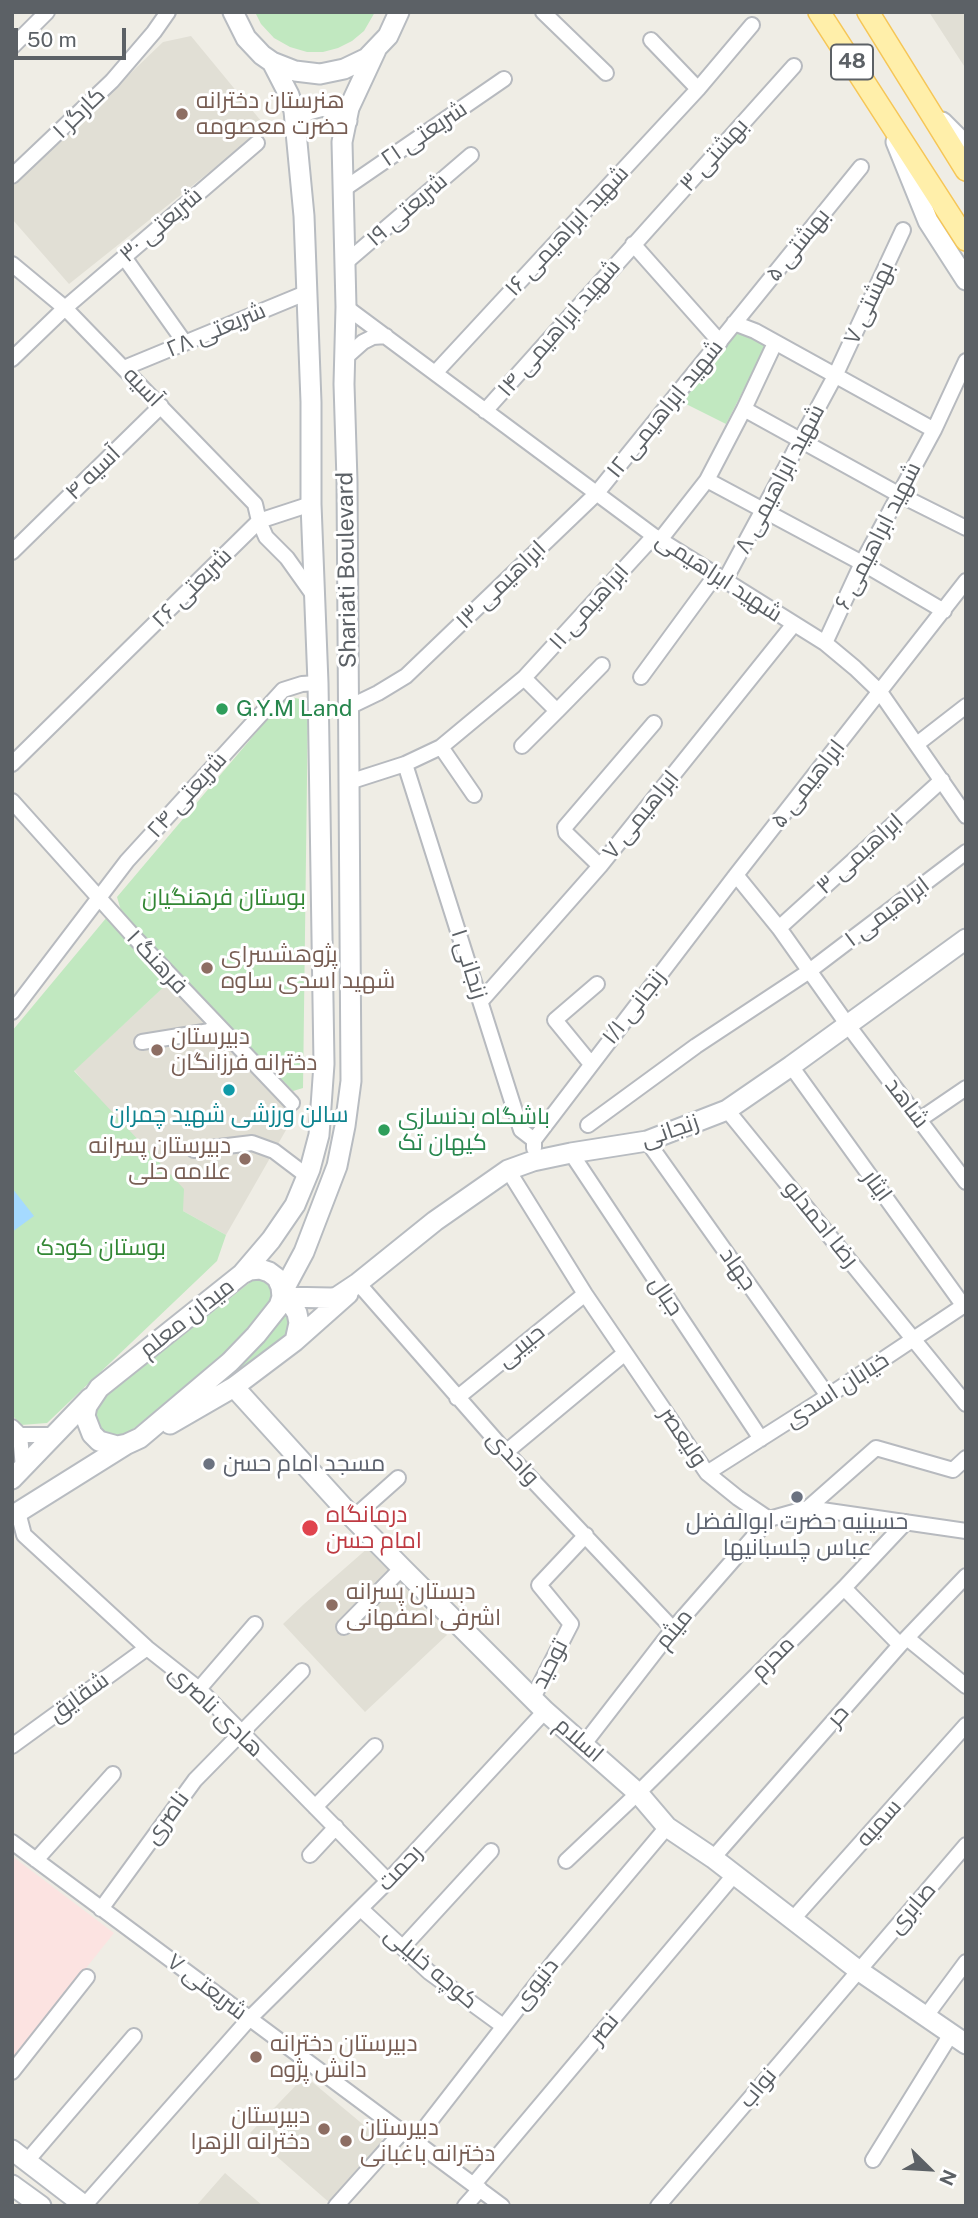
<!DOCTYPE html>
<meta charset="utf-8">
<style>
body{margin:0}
#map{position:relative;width:978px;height:2218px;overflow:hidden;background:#efede5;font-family:"Public Sans",sans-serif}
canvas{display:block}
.frame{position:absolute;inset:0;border:14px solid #5c6166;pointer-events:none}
.north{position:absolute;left:894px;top:2134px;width:70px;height:70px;-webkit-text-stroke:5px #fff;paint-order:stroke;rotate:114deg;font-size:19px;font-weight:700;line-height:28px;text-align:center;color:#5c6166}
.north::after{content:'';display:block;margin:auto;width:24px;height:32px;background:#5c6166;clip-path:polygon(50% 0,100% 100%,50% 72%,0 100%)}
.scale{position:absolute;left:14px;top:28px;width:112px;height:32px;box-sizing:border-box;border:4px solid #5c6166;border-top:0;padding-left:9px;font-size:21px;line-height:24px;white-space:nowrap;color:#5c6166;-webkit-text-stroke:5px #fff;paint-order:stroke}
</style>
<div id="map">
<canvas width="978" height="2218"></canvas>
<div class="frame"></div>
<div class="north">N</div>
<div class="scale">50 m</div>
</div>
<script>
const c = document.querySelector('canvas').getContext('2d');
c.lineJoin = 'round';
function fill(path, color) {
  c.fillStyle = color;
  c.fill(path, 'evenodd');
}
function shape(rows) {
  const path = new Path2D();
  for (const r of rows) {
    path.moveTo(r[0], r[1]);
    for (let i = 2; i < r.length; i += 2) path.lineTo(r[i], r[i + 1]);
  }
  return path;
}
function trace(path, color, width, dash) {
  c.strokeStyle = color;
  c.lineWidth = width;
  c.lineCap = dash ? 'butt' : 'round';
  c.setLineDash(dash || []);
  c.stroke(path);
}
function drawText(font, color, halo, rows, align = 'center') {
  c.font = font + ' "Public Sans",Cairo,sans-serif';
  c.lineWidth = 6;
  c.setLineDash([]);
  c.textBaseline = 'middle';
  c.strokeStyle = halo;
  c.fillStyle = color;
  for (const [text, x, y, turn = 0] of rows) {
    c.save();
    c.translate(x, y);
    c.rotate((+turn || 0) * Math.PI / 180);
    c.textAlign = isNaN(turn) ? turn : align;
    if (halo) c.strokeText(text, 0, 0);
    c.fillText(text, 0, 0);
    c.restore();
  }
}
fill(shape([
 [929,12,966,12,966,69],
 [191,36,266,127,69,284,12,219,12,187,163,42],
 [167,984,294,1116,226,1235,183,1211,95,1095,74,1070],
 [369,1547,447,1635,365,1712,283,1624,304,1604],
 [305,2076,384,2142,331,2204,250,2133],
 [225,2173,263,2206,196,2206]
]), '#e1dfd5');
fill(shape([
 [12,1856,114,1933,12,2061]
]), '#fce3e1');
fill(shape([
 [255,12,375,12,364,31,352,41,338,48,323,52,307,52,290,47,274,38,261,24],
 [738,331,766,346,726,424,682,402],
 [287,696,308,701,303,1088,293,1091,122,914,117,897],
 [107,917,167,984,74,1071,184,1189,183,1211,226,1235,217,1261,47,1423,21,1425,12,1415,12,1031],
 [253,1280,264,1281,269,1285,272,1296,270,1301,249,1329,223,1355,189,1385,129,1432,117,1436,110,1435,100,1428,96,1416,97,1409,106,1396],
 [285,1315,292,1317,289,1338,208,1396]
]), '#c1e8c0');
fill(shape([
 [12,1188,34,1216,12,1232]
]), '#a5daff');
const street = shape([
 [543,12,606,73],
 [651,40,698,89],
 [12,47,47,12],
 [12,176,112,81,154,32,168,12],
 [344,189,504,79],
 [633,244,720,342],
 [124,257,185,343],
 [12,264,65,308,255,504,259,521,266,537,287,558,314,596],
 [344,264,471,155],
 [346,307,654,536,825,643,855,668,880,692,966,816],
 [734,323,755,331,934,430],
 [345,358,363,342,373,337,386,336],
 [12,359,65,308,257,143],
 [124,368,308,292],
 [436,372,698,89,752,25],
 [744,409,898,494,966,528],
 [485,411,794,66],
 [707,480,862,563,944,611],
 [660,540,707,480,744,409,775,343],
 [12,552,161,406],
 [724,582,835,376,903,230],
 [825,643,862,563,934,430,966,361],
 [641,677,715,576],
 [349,707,378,693,406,676,596,494,861,167],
 [557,711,602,665],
 [917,744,966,706],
 [522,746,557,711,524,678],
 [441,747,474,795],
 [12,764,259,521,311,504],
 [405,764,521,1130,534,1140,534,1148],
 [349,782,405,764,441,747,524,678,654,536],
 [12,801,135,938,292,1103],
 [600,866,566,833,565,827,654,723],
 [736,875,779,928,847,1024,966,1182],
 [779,928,942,780],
 [481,1001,600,866,794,624],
 [12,1012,127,861,283,690,302,684,318,683],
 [142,1042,210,1031,215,1024],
 [591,1064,555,1020,597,984],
 [791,1066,963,1305],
 [727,1110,966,1404],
 [919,1120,966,1088],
 [588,1125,696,1046,808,972,966,852],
 [534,1140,736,875,966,581],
 [647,1141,828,1396],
 [194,1150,252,1143,274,1151,307,1176],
 [571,1153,761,1439],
 [508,1170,585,1294,707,1473,738,1498,769,1519,808,1508,966,1531],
 [358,1283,506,1452,673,1629],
 [457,1398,585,1294],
 [12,1427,20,1435,23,1468],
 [20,1435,53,1435],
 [506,1452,625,1353],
 [707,1473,828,1396,966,1304],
 [808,1508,876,1448,953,1470,966,1458],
 [18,1512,24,1535,147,1648,199,1689,388,1881],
 [353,1518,398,1478],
 [844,1588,900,1645],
 [344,1627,402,1568],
 [907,1638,966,1686],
 [199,1689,255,1624],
 [533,1698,571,1624,539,1585,586,1535],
 [584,1744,673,1629,769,1519],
 [12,1746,147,1648],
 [315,1807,375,1746],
 [12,1842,502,2206],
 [310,1855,336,1827],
 [713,1858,900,1645,966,1576],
 [36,1860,113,1774],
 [566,1861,638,1793,844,1588,906,1522],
 [101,1909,195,1780,302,1671],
 [361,1909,429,1972,503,2026],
 [792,1920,966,1725],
 [403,1947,491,1851],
 [926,2016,966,1962],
 [12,2072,87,1977],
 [402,2132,424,2129,556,1959,667,1827],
 [873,2160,951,2034],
 [27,2161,134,2036],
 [474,2184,734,1875],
 [84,2206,249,2019,388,1881,545,1711],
 [336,2206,402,2132],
 [465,2206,480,2189],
 [658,2206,966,1845]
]);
const secondary = shape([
 [233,12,246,38,262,55,272,62,295,71,320,74,344,69,367,58,388,36,399,12],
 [295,119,308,110,323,106,332,109,347,121],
 [942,122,966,146],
 [896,142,928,221,966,280],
 [260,1269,269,1272,277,1278,281,1287,282,1297,279,1306,256,1335,230,1362,140,1438,127,1444,117,1446,99,1441,92,1434,85,1416,87,1406,99,1388,242,1274,250,1270,260,1269],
 [242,1274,271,1240,295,1205,310,1169,319,1135,324,1064,318,683,311,504,311,402,304,216,294,111,289,95,272,62],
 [282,1293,304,1252,337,1166,345,1126,351,1081,347,481,344,384,346,307,342,142,349,108,376,50],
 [282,1297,331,1298,337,1297,358,1283,435,1221,508,1170,533,1161,571,1153,647,1141,727,1110,791,1066,966,939],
 [282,1297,292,1305,297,1313,299,1323,295,1341],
 [234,1387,353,1518,402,1568,545,1711,638,1793,667,1827,713,1858,858,1970,966,2044],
 [170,1424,234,1387,295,1341,348,1294],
 [12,1479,90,1398],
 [12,1516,127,1444],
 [12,2150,85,2206],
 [12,2185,41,2206]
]);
const primary = shape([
 [819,12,966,240],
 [868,12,966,170]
]);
trace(street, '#b7babf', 18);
trace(secondary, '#b8bcc1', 23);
trace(primary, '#f6c657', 24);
trace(street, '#fff', 14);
trace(secondary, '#fff', 19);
trace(primary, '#ffefaa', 21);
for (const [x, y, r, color] of [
 [182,114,7,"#8d6e63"],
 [222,709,7,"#2e9e5b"],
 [207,968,7,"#8d6e63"],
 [157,1050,7,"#8d6e63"],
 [229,1090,7,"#0f9aa8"],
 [384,1130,7,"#2e9e5b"],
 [245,1159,7,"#8d6e63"],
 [209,1464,7,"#6b7280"],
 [797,1497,7,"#6b7280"],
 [310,1528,9,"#e0444e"],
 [332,1605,7,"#8d6e63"],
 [256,2057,7,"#8d6e63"],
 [324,2129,7,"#8d6e63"],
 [346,2141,7,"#8d6e63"]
]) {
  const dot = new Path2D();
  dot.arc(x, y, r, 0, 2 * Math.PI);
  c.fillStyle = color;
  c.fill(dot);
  trace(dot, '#fff', 2.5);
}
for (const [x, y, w] of [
 [852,62,42]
]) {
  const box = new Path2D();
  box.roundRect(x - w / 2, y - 17.5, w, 35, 5);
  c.fillStyle = '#fff';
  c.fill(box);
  trace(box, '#5c6166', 2);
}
drawText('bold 21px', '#5c6166', null, [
 ["48",852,62]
]);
drawText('23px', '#785e54', '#fff', [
 ["هنرستان دخترانه",196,101],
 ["حضرت معصومه",196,127],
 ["پژوهشسرای",221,955],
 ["شهید اسدی ساوه",221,981],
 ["دبیرستان",171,1037],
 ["دخترانه فرزانگان",171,1063],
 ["دبیرستان پسرانه",231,1146,"right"],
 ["علامه حلی",231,1172,"right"],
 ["دبستان پسرانه",346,1592],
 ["اشرفی اصفهانی",346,1618],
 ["دبیرستان دخترانه",270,2044],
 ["دانش پژوه",270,2070],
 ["دبیرستان",310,2116,"right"],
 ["دخترانه الزهرا",310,2142,"right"],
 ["دبیرستان",360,2128],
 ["دخترانه باغبانی",360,2154]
], 'left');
drawText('23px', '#5c6166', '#fff', [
 ["کارگر ۱",79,113,-44],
 ["شریعتی ۲۱",424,134,-34],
 ["بهشتی ۳",714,155,-48],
 ["شریعتی ۱۹",407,210,-41],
 ["شریعتی ۳۰",161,225,-41],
 ["شهید ابراهیمی ۱۶",567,231,-47],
 ["بهشتی ۵",798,245,-51],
 ["بهشتی ۷",869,303,-65],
 ["شهید ابراهیمی ۱۴",559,328,-49],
 ["شریعتی ۲۸",216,330,-23],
 ["آسیه",143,387,46],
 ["شهید ابراهیمی ۱۲",665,409,-51],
 ["آسیه ۴",93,473,-44],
 ["شهید ابراهیمی ۸",780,479,-62],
 ["شهید ابراهیمی ۶",878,536,-63],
 ["Shariati Boulevard",347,570,-91],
 ["شهید ابراهیمی",719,577,33],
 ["ابراهیمی ۱۳",501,585,-44],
 ["شریعتی ۲۶",192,588,-45],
 ["ابراهیمی ۱۱",589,607,-48],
 ["ابراهیمی ۵",808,784,-52],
 ["شریعتی ۲۴",187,795,-48],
 ["ابراهیمی ۷",641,815,-51],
 ["ابراهیمی ۳",860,854,-42],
 ["ابراهیمی ۱",887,912,-37],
 ["فرهنگ ۱",157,962,47],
 ["زنجانی ۱",469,964,72],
 ["زنجانی ۱/۱",634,1007,-52],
 ["شاهد",907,1103,53],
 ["زنجانی",670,1131,-19],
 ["ایثار",877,1186,54],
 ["رضا احمدلو",821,1224,51],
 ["جهاد",738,1269,55],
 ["جبال",666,1296,56],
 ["میدان معلم",187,1318,-38],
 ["حبیبی",521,1346,-39],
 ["خیابان اسدی",837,1390,-33],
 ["ولیعصر",683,1437,56],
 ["واحدی",513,1458,47],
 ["میثم",674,1629,-51],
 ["محرم",773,1658,-45],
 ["توحید",550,1664,-63],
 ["شقایق",79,1697,-36],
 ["هادی ناصری",216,1711,44],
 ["حر",838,1716,-49],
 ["اسلام",579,1740,41],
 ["ناصری",167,1818,-54],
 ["سمیه",879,1823,-48],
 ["رحمت",400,1868,-47],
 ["صابری",912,1908,-49],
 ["کوچه خلیلی",431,1968,40],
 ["دنیوی",536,1984,-52],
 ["شریعتی ۷",207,1987,37],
 ["نصر",604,2029,-50],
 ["نواب",758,2088,-50]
]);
drawText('23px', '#27864d', '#fff', [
 ["G.Y.M Land",236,709],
 ["باشگاه بدنسازی",398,1117],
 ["کیهان تک",398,1143]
], 'left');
drawText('23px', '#328734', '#fff', [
 ["بوستان فرهنگیان",224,898],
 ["بوستان کودک",101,1248]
]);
drawText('23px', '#0d838f', '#fff', [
 ["سالن ورزشی شهید چمران",229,1115]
]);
drawText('23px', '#5b616d', '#fff', [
 ["مسجد امام حسن",223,1464],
 ["حسینیه حضرت ابوالفضل",797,1522,"center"],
 ["عباس چلسبانیها",797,1548,"center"]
], 'left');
drawText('23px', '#be3a42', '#fff', [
 ["درمانگاه",326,1515],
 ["امام حسن",326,1541]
], 'left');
</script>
